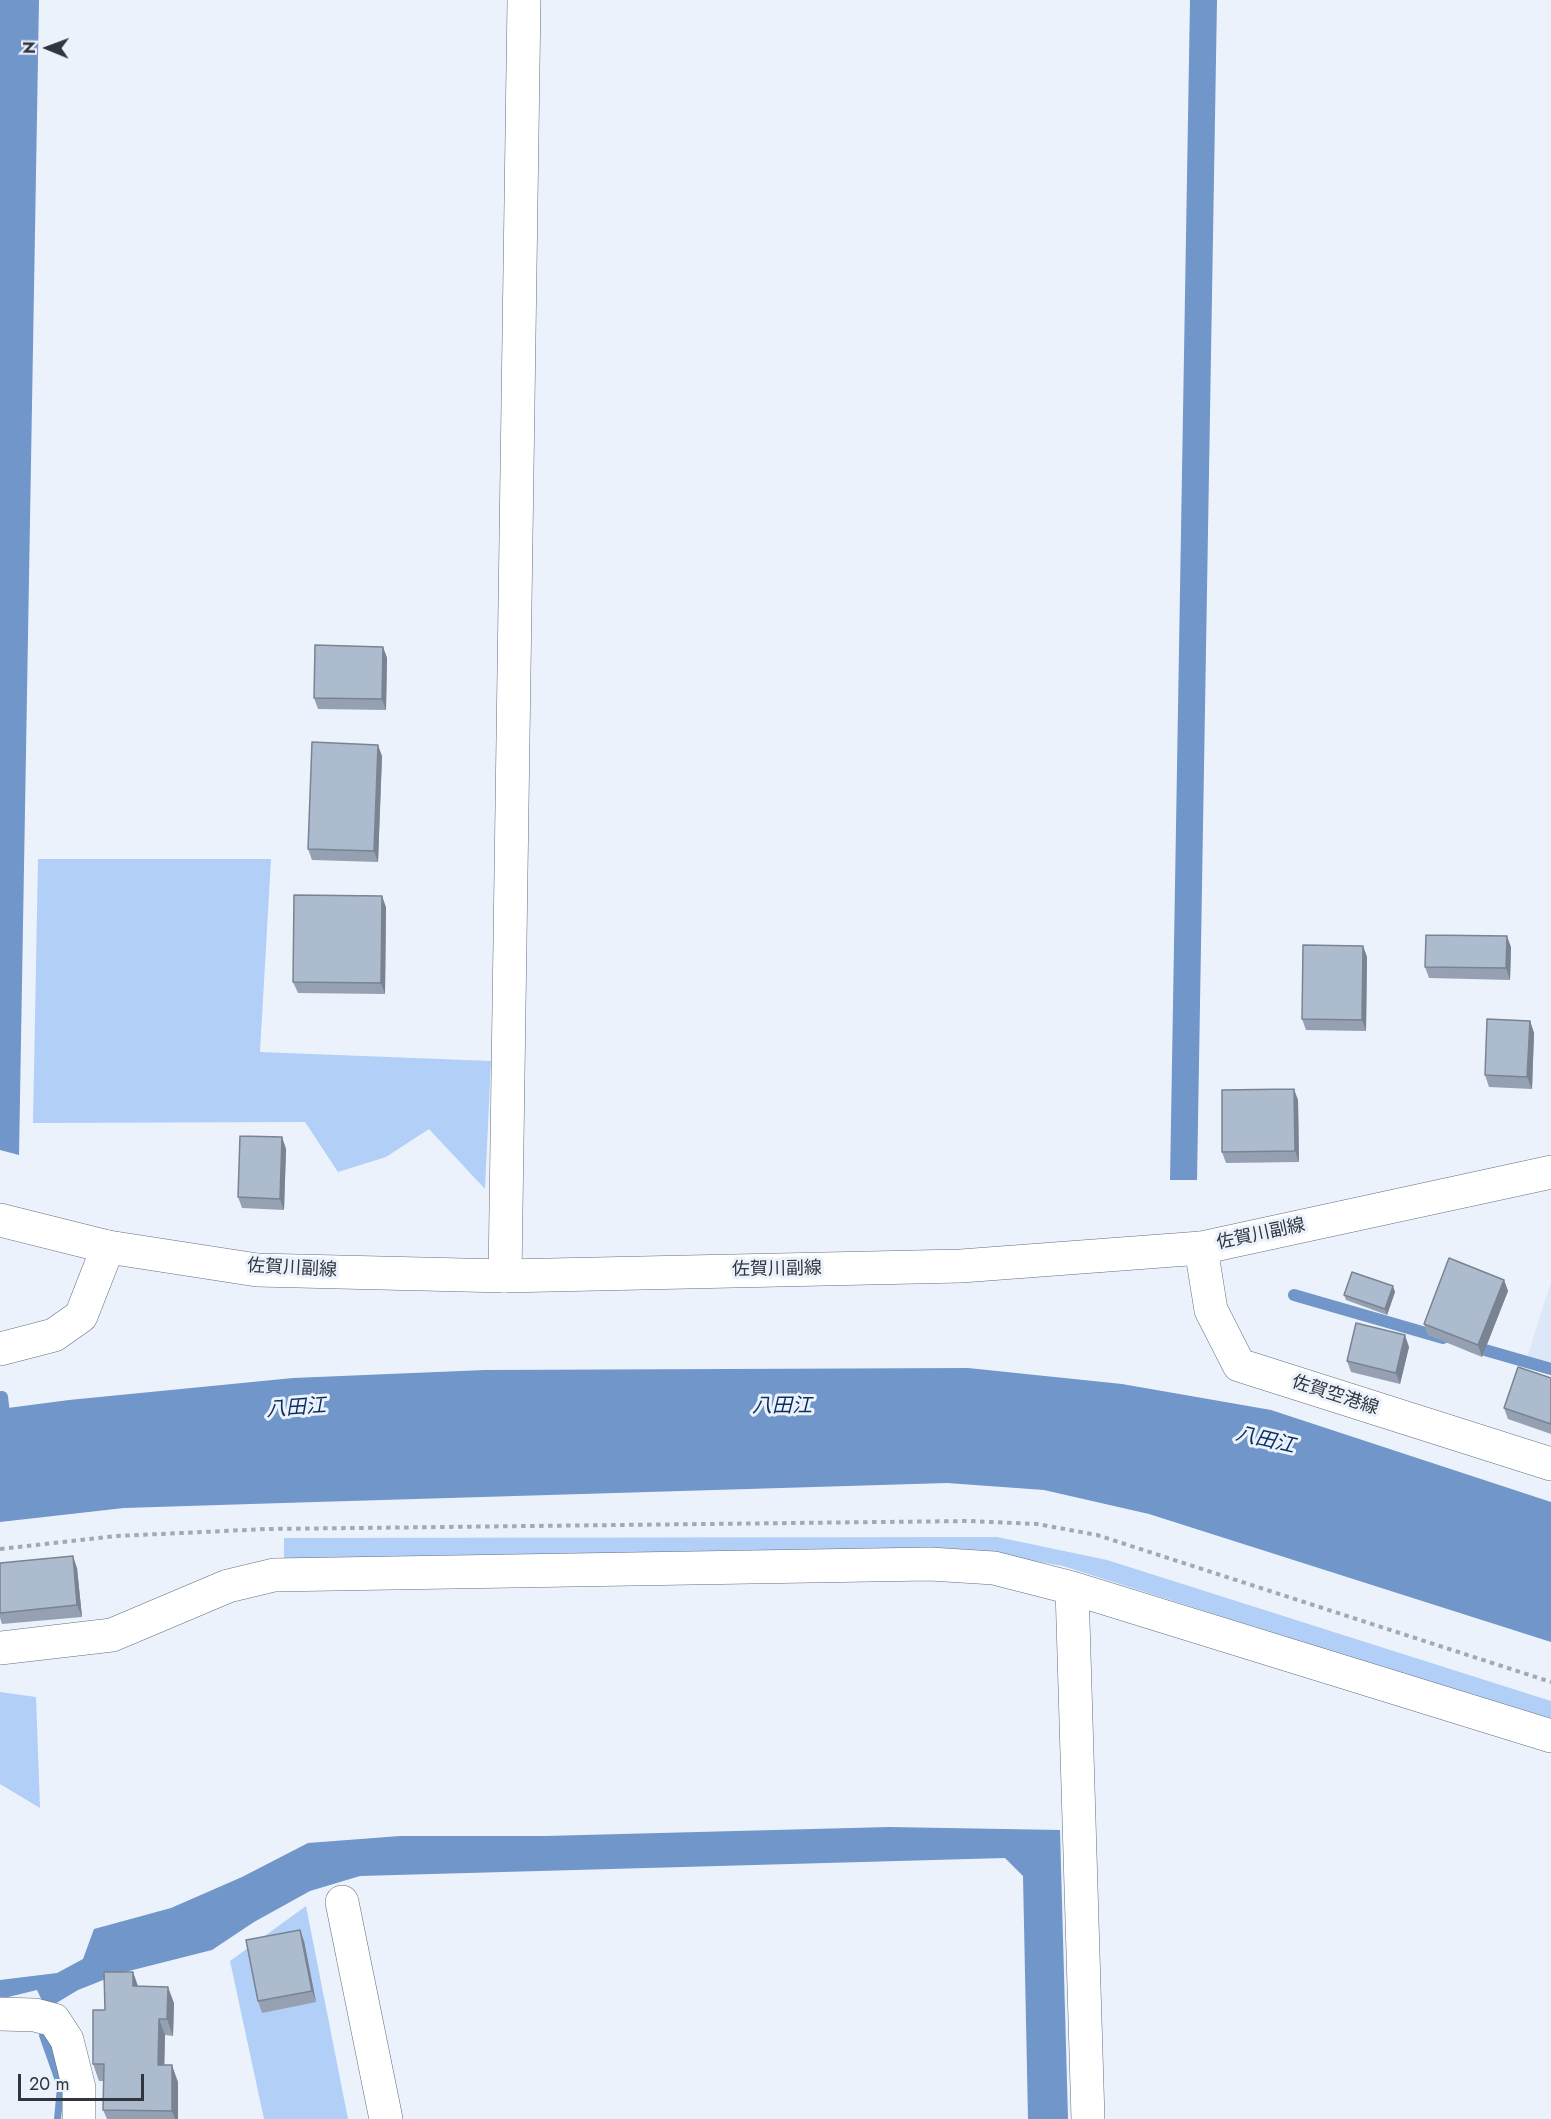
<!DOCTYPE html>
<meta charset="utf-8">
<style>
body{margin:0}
#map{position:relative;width:1551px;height:2119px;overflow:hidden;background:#ecf2fb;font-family:Jost,sans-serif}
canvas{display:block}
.north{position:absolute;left:18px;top:18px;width:60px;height:60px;-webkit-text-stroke:4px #ecf2fb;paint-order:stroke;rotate:271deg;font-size:16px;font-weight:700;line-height:24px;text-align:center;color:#31363e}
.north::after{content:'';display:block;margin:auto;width:21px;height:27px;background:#31363e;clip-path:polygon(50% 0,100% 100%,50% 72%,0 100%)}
.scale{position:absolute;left:18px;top:2074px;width:126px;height:27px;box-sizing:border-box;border:3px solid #31363e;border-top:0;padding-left:8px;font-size:18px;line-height:21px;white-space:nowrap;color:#31363e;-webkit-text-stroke:4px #ecf2fb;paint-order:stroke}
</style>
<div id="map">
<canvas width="1551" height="2119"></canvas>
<div class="north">N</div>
<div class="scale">20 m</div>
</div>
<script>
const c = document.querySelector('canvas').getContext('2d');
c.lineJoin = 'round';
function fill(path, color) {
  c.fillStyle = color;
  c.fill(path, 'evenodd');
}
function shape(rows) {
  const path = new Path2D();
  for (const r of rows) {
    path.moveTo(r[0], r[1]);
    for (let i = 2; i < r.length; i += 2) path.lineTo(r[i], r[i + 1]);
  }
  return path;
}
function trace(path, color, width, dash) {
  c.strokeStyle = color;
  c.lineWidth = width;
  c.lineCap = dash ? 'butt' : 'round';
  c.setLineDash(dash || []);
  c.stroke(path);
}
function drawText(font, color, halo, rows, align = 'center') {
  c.font = font + ' Jost,"Noto Sans JP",sans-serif';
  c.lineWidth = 6;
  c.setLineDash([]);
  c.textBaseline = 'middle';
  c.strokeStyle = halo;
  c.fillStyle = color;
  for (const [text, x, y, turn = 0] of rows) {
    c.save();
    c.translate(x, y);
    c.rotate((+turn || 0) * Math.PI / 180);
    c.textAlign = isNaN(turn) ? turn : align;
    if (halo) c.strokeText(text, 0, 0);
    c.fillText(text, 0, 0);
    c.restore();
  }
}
fill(shape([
 [1551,1281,1551,1365,1527,1358]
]), '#dce7f7');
fill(shape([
 [38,859,271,859,260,1052,491,1061,485,1189,429,1129,386,1157,338,1172,305,1122,33,1123],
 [997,1537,1107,1560,1551,1701,1551,1721,1063,1566,965,1549,284,1562,284,1538],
 [0,1692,36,1697,40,1808,0,1784],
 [306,1906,348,2119,264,2119,230,1961]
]), '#b2cff7');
fill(shape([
 [0,0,39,0,19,1155,0,1150],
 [1190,0,1217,0,1197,1180,1170,1180],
 [968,1368,1122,1384,1271,1410,1551,1502,1551,1642,1149,1514,1044,1490,947,1483,283,1503,124,1508,0,1522,0,1409,69,1400,293,1378,485,1370],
 [889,1827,1060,1830,1068,2119,1028,2119,1023,1876,1005,1858,360,1876,310,1891,254,1922,212,1950,121,1973,78,1990,53,2005,65,2081,61,2119,54,2119,57,2087,39,2036,44,2005,37,1990,0,1999,0,1980,57,1973,83,1959,94,1929,171,1908,242,1877,308,1843,400,1836,545,1836]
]), '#7096ca');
trace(shape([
 [1294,1295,1443,1338],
 [1471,1346,1551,1369],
 [2,1397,5,1422]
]), '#7096ca', 12);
const minor = shape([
 [505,1276,524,0],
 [0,1349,54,1335,81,1316,108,1247],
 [1072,1588,1088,2119],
 [0,1648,112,1635,228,1586,274,1575,930,1564,994,1568,1072,1588,1551,1736],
 [342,1902,386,2119],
 [0,2014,35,2015,54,2020,67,2040,79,2088,79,2119]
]);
const primary = shape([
 [0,1220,108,1247,257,1270,505,1276,961,1266,1201,1248,1551,1172],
 [1201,1248,1211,1310,1239,1365,1551,1464]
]);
trace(minor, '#616e80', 34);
trace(primary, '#616e80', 34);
trace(shape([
 [0,1549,117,1536,267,1529,969,1521,1037,1524,1097,1535,1551,1682]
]), '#a3a8b1', 4, [4.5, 4.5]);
trace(minor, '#fff', 33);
trace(primary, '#fff', 33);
fill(shape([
 [383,647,387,658,386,710,318,709,314,698],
 [382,756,378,862,312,860,308,849],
 [386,907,385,994,298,993,293,982],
 [1363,946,1367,957,1366,1031,1306,1030,1302,1019],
 [1511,947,1510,980,1429,978,1425,967],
 [1530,1021,1534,1033,1532,1089,1489,1087,1485,1075],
 [1298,1100,1299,1162,1226,1163,1222,1152],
 [282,1137,286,1149,284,1210,242,1208,238,1197],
 [1504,1280,1508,1291,1482,1357,1428,1335,1424,1324],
 [1395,1292,1387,1315,1346,1300,1344,1295],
 [1409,1347,1400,1384,1351,1372,1347,1361],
 [1551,1378,1551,1434,1508,1419,1504,1408],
 [0,1563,77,1568,82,1617,2,1624,0,1618],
 [304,1941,316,2002,262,2013,258,2001],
 [133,1972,138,1987,174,2003,173,2036,165,2035,164,2065,178,2082,178,2119,107,2119,103,2110,104,2081,99,2081,93,2064,105,2010]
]), '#95a1b2');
fill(shape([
 [383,647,387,658,386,710,382,699],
 [378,745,382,756,378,862,374,851],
 [382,896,386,907,385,994,381,983],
 [1507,936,1511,947,1510,980,1506,968],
 [1363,946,1367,957,1366,1031,1362,1020],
 [1530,1021,1534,1033,1532,1089,1527,1077],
 [1294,1089,1298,1100,1299,1162,1295,1151],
 [282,1137,286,1149,284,1210,280,1199],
 [1504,1280,1508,1291,1482,1357,1478,1345],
 [1393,1286,1395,1292,1387,1315,1385,1309],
 [1405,1335,1409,1347,1400,1384,1396,1373],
 [73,1556,77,1568,82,1617,77,1605],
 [300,1930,304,1941,316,2002,312,1991],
 [133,1972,139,1989,133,1986],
 [168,1987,174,2003,173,2036,167,2019],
 [159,2019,165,2035,164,2082,158,2065],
 [172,2065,178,2082,178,2119,175,2119,172,2111]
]), '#798391');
const building = shape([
 [315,645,383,647,382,699,314,698,315,645],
 [312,742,378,745,374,851,308,849,312,742],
 [294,895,382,896,381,983,293,982,294,895],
 [1426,935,1507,936,1506,968,1425,967,1426,935],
 [1303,945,1363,946,1362,1020,1302,1019,1303,945],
 [1487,1019,1530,1021,1527,1077,1485,1075,1487,1019],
 [1294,1089,1295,1151,1222,1152,1222,1090,1294,1089],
 [240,1136,282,1137,280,1199,238,1197,240,1136],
 [1449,1258,1504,1280,1478,1345,1424,1324,1449,1258],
 [1352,1272,1393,1286,1385,1309,1344,1295,1352,1272],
 [1356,1323,1405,1335,1396,1373,1347,1361,1356,1323],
 [1518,1367,1551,1378,1551,1424,1504,1408,1518,1367],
 [73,1556,77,1605,0,1613,0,1563,73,1556],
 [300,1930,312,1991,258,2001,246,1940,300,1930],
 [104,1972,133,1972,133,1986,168,1987,167,2019,159,2019,158,2065,172,2065,172,2111,103,2110,104,2064,93,2064,93,2010,105,2010,104,1972]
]);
fill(building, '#adbbcf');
trace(building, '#798391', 1.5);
drawText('18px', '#31363e', '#ecf2fb', [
 ["佐賀川副線",1261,1235,-12],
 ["佐賀川副線",292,1269,3],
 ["佐賀川副線",777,1270,-1],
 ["佐賀空港線",1335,1396,18]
]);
drawText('italic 20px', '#092e5f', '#ecf2fb', [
 ["八田江",782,1407],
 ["八田江",296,1409,-4],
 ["八田江",1265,1441,13]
]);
</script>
